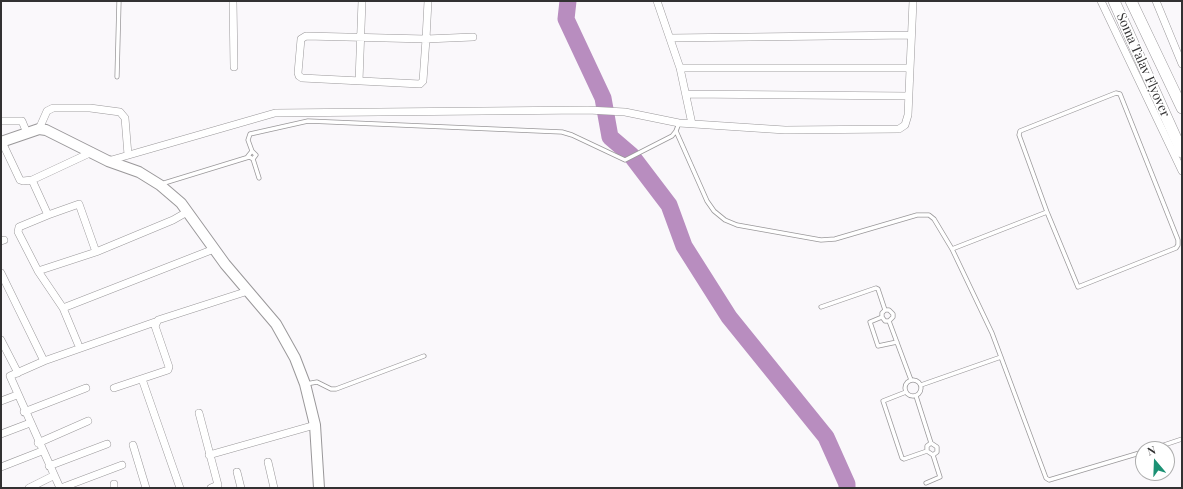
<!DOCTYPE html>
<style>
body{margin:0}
#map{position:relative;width:1183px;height:489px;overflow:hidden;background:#faf8fb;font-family:"Playfair Display",serif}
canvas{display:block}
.frame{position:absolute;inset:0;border:2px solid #323132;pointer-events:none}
.north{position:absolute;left:1135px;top:441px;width:40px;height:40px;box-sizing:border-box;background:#fff;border:1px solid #adadad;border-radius:50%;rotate:341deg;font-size:11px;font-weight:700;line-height:16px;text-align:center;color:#323132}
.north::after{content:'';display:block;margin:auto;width:14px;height:18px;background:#1c9174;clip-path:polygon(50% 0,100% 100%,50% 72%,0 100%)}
</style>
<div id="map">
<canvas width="1183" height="489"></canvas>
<div class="frame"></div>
<div class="north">N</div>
</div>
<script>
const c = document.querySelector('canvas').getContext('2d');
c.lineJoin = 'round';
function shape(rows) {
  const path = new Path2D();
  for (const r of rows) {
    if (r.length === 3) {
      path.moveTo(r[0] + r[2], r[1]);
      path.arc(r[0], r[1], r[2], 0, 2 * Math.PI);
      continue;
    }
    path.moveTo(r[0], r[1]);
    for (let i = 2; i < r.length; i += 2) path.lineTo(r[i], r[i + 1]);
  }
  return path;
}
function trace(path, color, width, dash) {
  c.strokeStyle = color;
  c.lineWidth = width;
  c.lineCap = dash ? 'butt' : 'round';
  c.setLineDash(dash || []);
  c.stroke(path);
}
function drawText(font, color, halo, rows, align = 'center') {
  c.font = font + ' "Playfair Display",serif';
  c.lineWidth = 3;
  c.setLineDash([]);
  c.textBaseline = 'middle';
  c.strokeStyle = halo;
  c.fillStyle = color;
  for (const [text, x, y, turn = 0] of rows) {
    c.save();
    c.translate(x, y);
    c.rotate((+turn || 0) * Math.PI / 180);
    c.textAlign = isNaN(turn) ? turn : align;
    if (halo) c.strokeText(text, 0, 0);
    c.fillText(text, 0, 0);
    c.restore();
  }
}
trace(shape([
 [568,1,566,19,603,98,610,137,631,155,669,205,684,246,729,317,826,437,847,484,847,488]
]), '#b88dbf', 17);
const lane = shape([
 [117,77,119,1],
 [676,131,707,201,714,211,725,220,737,225,821,240,835,239,917,215,929,215,934,219,952,249,992,333,1046,478,1049,480,1143,452],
 [252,151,248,156,253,159,259,178],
 [253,159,256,155,252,151,248,140,250,134,308,121,562,132,572,135,625,160,672,136,676,131,679,123],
 [161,184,249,157],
 [952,249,1047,212,1019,135,1020,131,1116,93,1120,94,1178,240,1178,245,1176,248,1078,287,1047,212],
 [821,307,876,288,878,289,885,310],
 [885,310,889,310,893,314,893,317,889,321],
 [885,310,882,313,882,317,885,321,889,321],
 [882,317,870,322,878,346,897,342],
 [889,321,911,380],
 [913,388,8],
 [306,384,317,382,331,389,336,389,424,356],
 [921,385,1001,357],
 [906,392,883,401,902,458,904,459,927,451],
 [916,396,931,443,937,447,937,452,933,455],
 [1152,449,1182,439],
 [926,483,940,477,933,455,927,451,927,446,931,443]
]);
const street = shape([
 [233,1,234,67],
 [428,1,426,39,423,81,420,84,302,78,299,76,298,73,301,39,306,36,426,39,473,37],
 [657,1,680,68,692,124],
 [1101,1,1182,171],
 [1156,1,1182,64],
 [670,38,911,35],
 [680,68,910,68],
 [359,81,362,1],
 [686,94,908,96],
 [1,121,22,121,27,133],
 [39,129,47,111,53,108,90,108,120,112,125,118,128,155],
 [2,142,20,180,23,181,32,180,92,152],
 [108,161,275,113,588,110,625,112,679,123,785,130,899,129,905,125,908,115,913,1],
 [32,180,48,215,19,227,18,232,38,271,63,308,78,344],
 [48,215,79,204,96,252],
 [1,241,4,240],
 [38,271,96,252,173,220,187,212],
 [1,273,44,361,10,376,60,488],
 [63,308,214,249],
 [1,340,18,373],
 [44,361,155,322],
 [142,379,180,488],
 [114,388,168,370,169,367,155,326,158,320,248,291],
 [1,401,17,395],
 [24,412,86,388],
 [199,413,218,485,211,488],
 [1,434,30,423],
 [38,443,88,421],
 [133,445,146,488],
 [209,455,315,425],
 [268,462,274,488],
 [49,466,107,444],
 [1,467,42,451],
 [237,472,241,488],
 [114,484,114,488],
 [29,488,53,476],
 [61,488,122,465]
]);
const secondary = shape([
 [1,142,39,129,46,130,108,161,139,172,160,185,181,203,225,264,276,324,295,358,305,384,315,425,319,488]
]);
const primary = shape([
 [1114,1,1182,152],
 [1131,1,1182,108]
]);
trace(lane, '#9a989a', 5);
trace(street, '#9a989a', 8);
trace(secondary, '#9a989a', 12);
trace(primary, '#9a989a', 12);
trace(lane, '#fff', 3.5);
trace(street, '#fff', 7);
trace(secondary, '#fff', 10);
trace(primary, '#fff', 11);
drawText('13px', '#323132', '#fff', [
 ["Soma Talav Flyover",1143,65,66]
]);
</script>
